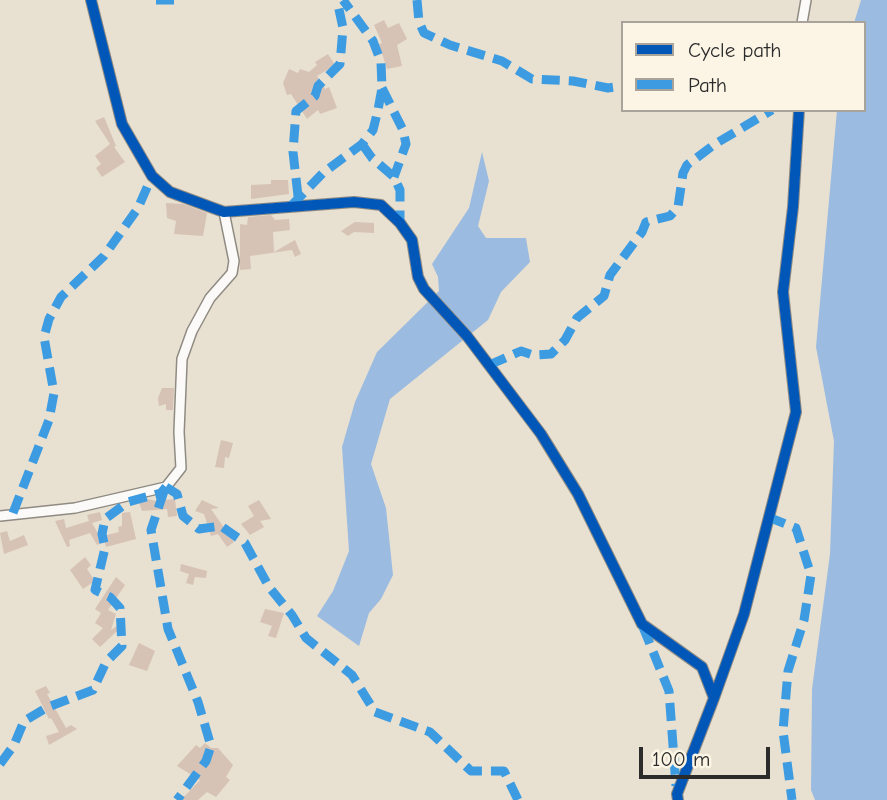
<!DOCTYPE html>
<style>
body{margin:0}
#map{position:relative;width:887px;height:800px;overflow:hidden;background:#e8e0d0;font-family:"Comic Neue",sans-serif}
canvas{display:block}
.legend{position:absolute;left:621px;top:21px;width:245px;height:91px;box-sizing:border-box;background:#fcf5e5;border:2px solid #a8a49b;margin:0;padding:9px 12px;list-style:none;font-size:21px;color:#2b2b2b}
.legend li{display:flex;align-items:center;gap:14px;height:35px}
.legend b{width:35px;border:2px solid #a8a49b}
.scale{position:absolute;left:639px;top:747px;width:131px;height:32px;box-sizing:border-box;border:4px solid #2b2b2b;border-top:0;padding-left:9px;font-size:21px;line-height:24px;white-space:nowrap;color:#2b2b2b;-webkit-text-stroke:5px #fcf5e5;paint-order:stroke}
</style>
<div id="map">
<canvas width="887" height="800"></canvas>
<ul class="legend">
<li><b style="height:9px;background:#0057b8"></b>Cycle path</li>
<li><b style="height:9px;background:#3d9ce1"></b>Path</li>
</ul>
<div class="scale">100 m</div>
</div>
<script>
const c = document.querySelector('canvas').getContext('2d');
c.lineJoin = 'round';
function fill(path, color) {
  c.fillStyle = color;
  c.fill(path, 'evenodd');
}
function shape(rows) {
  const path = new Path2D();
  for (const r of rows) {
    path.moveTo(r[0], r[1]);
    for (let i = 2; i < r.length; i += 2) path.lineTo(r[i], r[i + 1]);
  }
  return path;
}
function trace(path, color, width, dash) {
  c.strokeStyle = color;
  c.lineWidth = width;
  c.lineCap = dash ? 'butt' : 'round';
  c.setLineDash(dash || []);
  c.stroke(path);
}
fill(shape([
 [861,0,887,0,887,800,815,800,811,790,812,689,830,554,834,441,816,347,837,110,864,110,864,23,854,23],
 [482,152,489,181,478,226,486,238,526,238,530,262,501,292,488,320,390,399,371,464,386,508,393,575,381,599,369,613,359,646,317,616,333,591,349,551,342,447,355,402,377,352,439,291,438,277,432,264,469,208]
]), '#9bbce0');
fill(shape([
 [384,20,388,28,399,23,407,39,397,45,402,66,387,69,379,44,382,43,374,25],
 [328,54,335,65,317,76,325,89,329,87,337,108,320,114,318,110,307,119,291,94,287,95,283,83,289,69,298,73,300,69,309,72,317,65,315,62],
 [104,117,116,146,114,147,125,162,102,177,96,168,101,164,95,156,110,144,95,121],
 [271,180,288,180,289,194,251,199,251,185,271,184],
 [166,203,183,204,207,213,203,236,174,234,176,221,167,218],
 [271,215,275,220,289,219,290,230,273,232,274,252,295,240,301,254,295,257,292,250,250,256,251,269,240,270,240,224,247,225,248,217],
 [355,222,374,223,374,233,354,232,348,236,341,231],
 [162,388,174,388,173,410,166,410,166,404,159,406,158,398],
 [221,440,233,443,229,458,225,457,224,468,215,467],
 [147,499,165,503,164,500,175,499,177,516,168,517,167,509,142,511,139,502],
 [202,500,219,508,211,509,234,542,227,547,218,534,211,536,204,514,195,511],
 [259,500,271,519,260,521,264,527,250,535,241,524,254,516,248,506],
 [100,512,102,520,92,523,103,542,97,545,90,533,69,540,70,546,67,547,55,521,64,519,66,528,89,521,87,515],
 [130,512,136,539,106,547,103,536,119,532,118,527,122,526,122,513],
 [7,531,10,541,24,535,28,545,4,554,0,533],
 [85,557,91,565,87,569,95,581,83,589,70,570],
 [181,564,207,571,206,578,195,577,193,585,186,583,189,574,180,571],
 [116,577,125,585,108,610,116,614,111,630,123,622,125,634,116,632,100,647,92,639,103,628,95,623,101,613,95,609],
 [265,609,284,613,276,638,268,636,272,626,260,622],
 [139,643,155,651,147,671,129,665],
 [46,686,50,693,47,694,66,728,71,725,77,729,49,745,46,736,59,732,51,718,49,719,35,691],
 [205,743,211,748,218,748,233,765,226,777,230,780,216,797,207,792,198,800,181,800,200,780,177,766,196,745,200,748]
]), '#d6c3b6');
const minor = shape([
 [91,0,122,124,152,176,170,192,224,212,354,202,381,205,400,223,412,240,418,277,424,289,467,336,541,434,578,494,642,624,702,667,714,698,677,794,678,800],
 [802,23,806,0],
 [0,516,75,508,166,487,181,468,179,432,182,359,192,331,210,298,232,273,234,261,224,212],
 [714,698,744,614,796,412,783,292,793,207,799,110]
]);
trace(minor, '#8f8b83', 12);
trace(minor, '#fcfaf8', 9);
trace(shape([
 [156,0,181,0],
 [417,0,419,22,424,33,450,45,502,61,532,79,573,81,608,88,623,86],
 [382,88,403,130,406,144,394,177],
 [362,144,372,158,394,177,400,190,400,223],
 [298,196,293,152,296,111,315,96,318,86,340,64,343,28,337,0],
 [291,206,323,173,362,144,373,130,378,110,382,88,381,62,373,41,343,0],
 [489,365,521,351,533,355,551,354,565,340,577,318,604,296,610,275,642,232,646,222,670,216,678,207,683,173,687,165,715,144,772,110],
 [166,487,177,494,183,516,199,529,221,526,245,543,269,587,292,615,306,638,352,675,375,712,430,732,471,771,504,771,518,800],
 [164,491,151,530,168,629,198,702,211,746,206,761,177,800],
 [13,513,49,420,54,393,44,337,49,319,61,297,104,256,138,208,152,176],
 [768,517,796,528,811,575,804,620,788,671,783,731,792,800],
 [643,627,669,691,676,786],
 [0,764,14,745,24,721,48,707,93,690,106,662,122,646,120,608,110,597,95,590,105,548,102,534,105,519,128,502,161,493,166,487]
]), '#3d9ce1', 9, [18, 9]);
trace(shape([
 [91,0,122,124,152,176,170,192,224,212,354,202,381,205,400,223,412,240,418,277,424,289,467,336,541,434,578,494,642,624,702,667,714,698,677,794,678,800],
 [714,698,744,614,796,412,783,292,793,207,799,110]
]), '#0057b8', 10);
</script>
